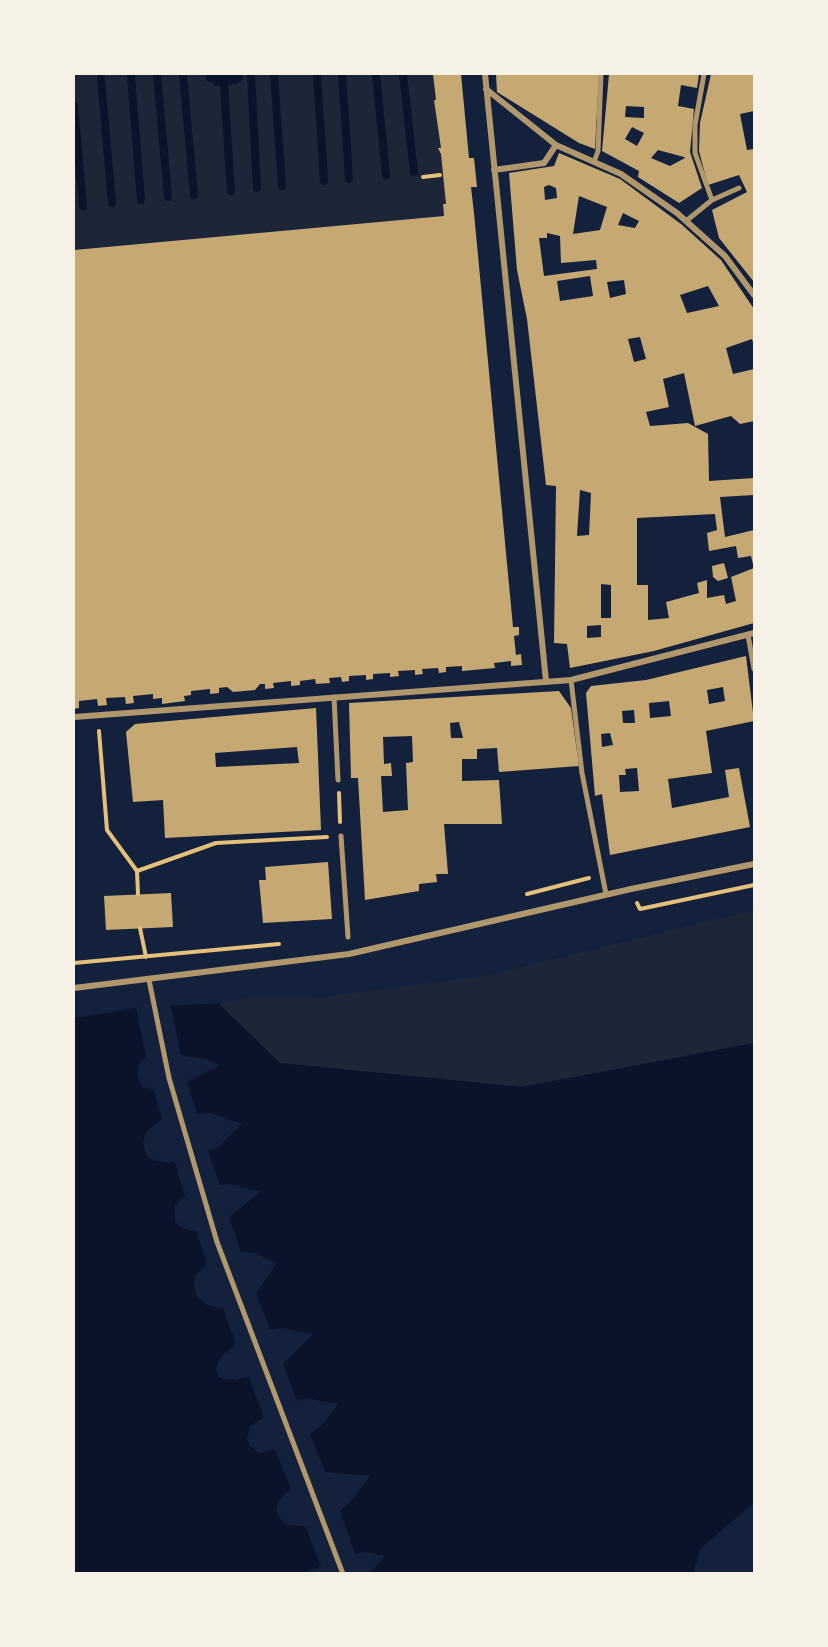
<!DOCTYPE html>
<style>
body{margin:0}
#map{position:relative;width:828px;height:1647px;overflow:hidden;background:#14213d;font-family:"Work Sans",sans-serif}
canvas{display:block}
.frame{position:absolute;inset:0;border:75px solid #f6f1e7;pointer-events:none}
</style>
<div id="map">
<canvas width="828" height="1647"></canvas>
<div class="frame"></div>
</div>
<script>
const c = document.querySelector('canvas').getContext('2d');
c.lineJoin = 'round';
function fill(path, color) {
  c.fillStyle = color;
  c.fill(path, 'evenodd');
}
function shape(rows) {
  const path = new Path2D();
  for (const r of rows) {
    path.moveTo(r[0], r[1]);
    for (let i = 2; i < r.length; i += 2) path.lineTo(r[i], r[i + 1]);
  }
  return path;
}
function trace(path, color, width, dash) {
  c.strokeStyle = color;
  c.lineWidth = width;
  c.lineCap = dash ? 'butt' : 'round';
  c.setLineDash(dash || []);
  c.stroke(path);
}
fill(shape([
 [74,74,433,74,436,100,434,100,441,148,438,148,441,154,446,204,443,204,444,216,74,250],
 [754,910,754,1043,522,1087,280,1063,218,1003,250,998,313,998,485,976]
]), '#1d2539');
fill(shape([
 [206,74,243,74,243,79,237,84,214,86,214,83,206,81],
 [218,1003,280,1063,522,1087,754,1043,754,1503,701,1548,693,1573,370,1573,385,1556,365,1552,308,1571,309,1573,74,1574,74,1018,136,1008],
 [181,1055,219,1066,186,1082,147,1089,137,1076,139,1065,146,1058],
 [209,1113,242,1124,208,1151,168,1163,153,1160,146,1155,144,1137,156,1123],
 [231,1184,260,1192,229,1217,191,1231,177,1224,174,1210,180,1200],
 [241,1252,254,1253,276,1263,256,1293,216,1308,197,1297,194,1282,201,1269],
 [284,1328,312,1335,283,1364,236,1380,219,1377,216,1369,218,1363,236,1344,270,1329],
 [306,1398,337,1404,318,1429,262,1453,249,1445,250,1427,256,1422],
 [325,1472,369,1476,340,1511,297,1526,280,1519,279,1500]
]), '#0b132b');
fill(shape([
 [170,1003,181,1055,204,1059,220,1065,187,1081,197,1114,209,1113,242,1124,219,1146,208,1151,220,1185,231,1184,260,1192,229,1217,241,1252,254,1253,277,1263,256,1293,270,1329,284,1328,313,1334,283,1364,296,1399,338,1404,325,1422,310,1434,325,1472,370,1476,350,1502,340,1511,355,1554,365,1552,385,1556,370,1573,367,1573,380,1558,365,1555,309,1573,321,1566,305,1526,288,1525,280,1519,276,1510,279,1500,291,1489,275,1449,261,1453,256,1451,247,1440,250,1427,264,1418,249,1377,224,1380,217,1373,220,1358,236,1344,223,1308,207,1305,197,1297,194,1287,195,1276,207,1264,196,1231,182,1228,175,1221,175,1206,185,1197,175,1162,153,1160,146,1155,143,1143,146,1132,162,1119,154,1090,143,1087,137,1076,139,1065,146,1057,136,1008],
 [181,1058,213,1066,185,1079,154,1087,142,1082,140,1072,147,1061],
 [208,1116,237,1125,218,1143,174,1159,161,1160,149,1153,147,1138,158,1125],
 [231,1187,254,1193,228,1214,195,1228,183,1226,178,1220,178,1208,183,1202],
 [242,1255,253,1256,273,1264,262,1282,255,1290,222,1305,212,1304,201,1299,197,1287,200,1275,209,1267],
 [284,1331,307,1336,282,1361,241,1376,221,1375,220,1364,228,1353,271,1332],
 [306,1401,333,1406,316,1427,308,1431,261,1449,251,1443,250,1435,258,1424,297,1402],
 [325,1475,365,1478,348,1500,338,1508,304,1523,289,1522,282,1517,280,1509,281,1502,293,1492]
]), '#14213d');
trace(shape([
 [157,74,168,197],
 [183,74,194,195],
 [251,74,257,188],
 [274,74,282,186],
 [317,74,324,181],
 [342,74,349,179],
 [376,74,386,175],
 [403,74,414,172],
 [131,76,141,200],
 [101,79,112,203],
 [224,87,231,191],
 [74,106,83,206]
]), '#0b132b', 8);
fill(shape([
 [433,74,461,74,469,158,474,158,477,187,471,187,474,213,513,627,519,627,519,635,514,636,516,655,521,654,522,665,511,666,511,661,494,663,495,668,462,671,462,666,446,667,446,672,439,673,438,668,422,669,423,674,415,675,415,670,398,671,399,676,390,677,390,673,373,674,373,679,366,680,366,675,349,676,349,681,342,682,341,677,329,678,330,683,316,684,315,679,300,681,300,685,291,686,291,681,273,683,274,688,265,689,265,684,260,684,255,690,233,692,227,687,219,688,219,693,210,694,210,689,191,691,191,695,184,696,185,701,162,704,162,698,153,699,153,694,133,696,134,703,126,704,125,697,106,698,107,705,98,706,97,699,79,701,79,708,74,709,74,250,444,216,443,204,446,204,441,154,438,148,441,148,434,100,436,100],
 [496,74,599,74,595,149,579,143,497,92],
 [609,74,699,74,697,88,681,85,678,106,694,109,690,152,702,188,679,203,638,177,639,171,602,151],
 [626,106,644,107,644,118,625,117],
 [632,127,644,133,637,146,625,139],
 [658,150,684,157,685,158,670,166,651,158],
 [711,74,754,74,754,111,740,114,747,150,754,149,754,282,719,238,712,210,747,192,739,175,708,185,699,151,700,123],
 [559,153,620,179,681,224,721,260,754,309,754,345,752,339,726,348,733,374,754,369,754,421,740,424,731,416,695,426,684,373,663,379,669,407,646,412,650,426,688,423,708,434,709,481,754,478,754,495,720,497,725,537,754,530,754,568,751,556,738,558,736,546,709,551,707,533,717,530,715,514,637,518,637,585,648,585,648,620,669,618,666,602,699,593,697,583,707,580,707,598,724,595,726,604,736,601,731,577,754,568,754,623,654,651,570,668,567,644,554,643,556,486,546,485,527,319,517,270,509,173,554,166],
 [549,185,556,188,557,198,545,200,544,187],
 [579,196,607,207,600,230,573,234],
 [623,213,639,221,635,228,618,225],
 [547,233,560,236,561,263,596,260,597,269,544,276,539,238,547,238],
 [590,276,593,296,560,301,557,281],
 [624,280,626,294,610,298,607,282],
 [708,286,719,306,687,313,680,295],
 [640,337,646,359,634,362,628,339],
 [580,490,591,493,589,535,577,536],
 [601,584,611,585,611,618,601,618],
 [601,625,601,637,587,638,587,626],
 [724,563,728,578,718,581,713,577,712,566],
 [746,656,754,721,706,731,712,773,668,779,672,808,729,797,725,770,739,768,750,827,610,855,602,794,595,796,586,693,591,686,646,680],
 [723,687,725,701,709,704,707,690],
 [669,701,671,716,650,718,649,703],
 [634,710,635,723,623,723,622,711],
 [610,733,613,745,602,747,601,734],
 [637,768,639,791,620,792,619,775,626,775,625,769],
 [559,691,571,708,579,766,499,772,497,748,477,749,477,759,462,759,462,781,499,780,502,824,444,824,448,874,436,874,437,882,419,884,419,891,365,900,358,778,351,778,349,703],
 [459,722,463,738,451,738,450,723],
 [412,736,413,762,406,763,408,810,383,812,381,776,392,776,391,763,384,764,383,737],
 [316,708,321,830,165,838,163,800,133,802,126,732,135,724],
 [297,747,299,763,216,767,215,753],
 [328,862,332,919,263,923,259,880,266,880,265,867],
 [171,893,173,927,106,930,104,896]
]), '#c6a872');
trace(shape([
 [423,177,440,175],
 [99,731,107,830,137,871,138,894],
 [339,793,340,822],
 [137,871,216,843,327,837],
 [527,894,589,878],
 [637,903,640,909,754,885],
 [140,928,146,957],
 [74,963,279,944]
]), '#e5c07b', 4);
trace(shape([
 [704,74,695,125,695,153,712,200],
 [594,162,598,151,601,74],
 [686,221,712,200,739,188],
 [748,635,754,669],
 [571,680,582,773,606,894],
 [334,697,338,780],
 [341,836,348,937],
 [149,980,169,1078,217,1242,343,1574]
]), '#b1986c', 5);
trace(shape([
 [485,74,546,681],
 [486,89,556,145,621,174,677,213,725,256,754,295],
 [494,170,544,163,556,145],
 [74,717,571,680,754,633],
 [74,988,349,954,631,889,754,864]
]), '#b1986c', 6);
</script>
